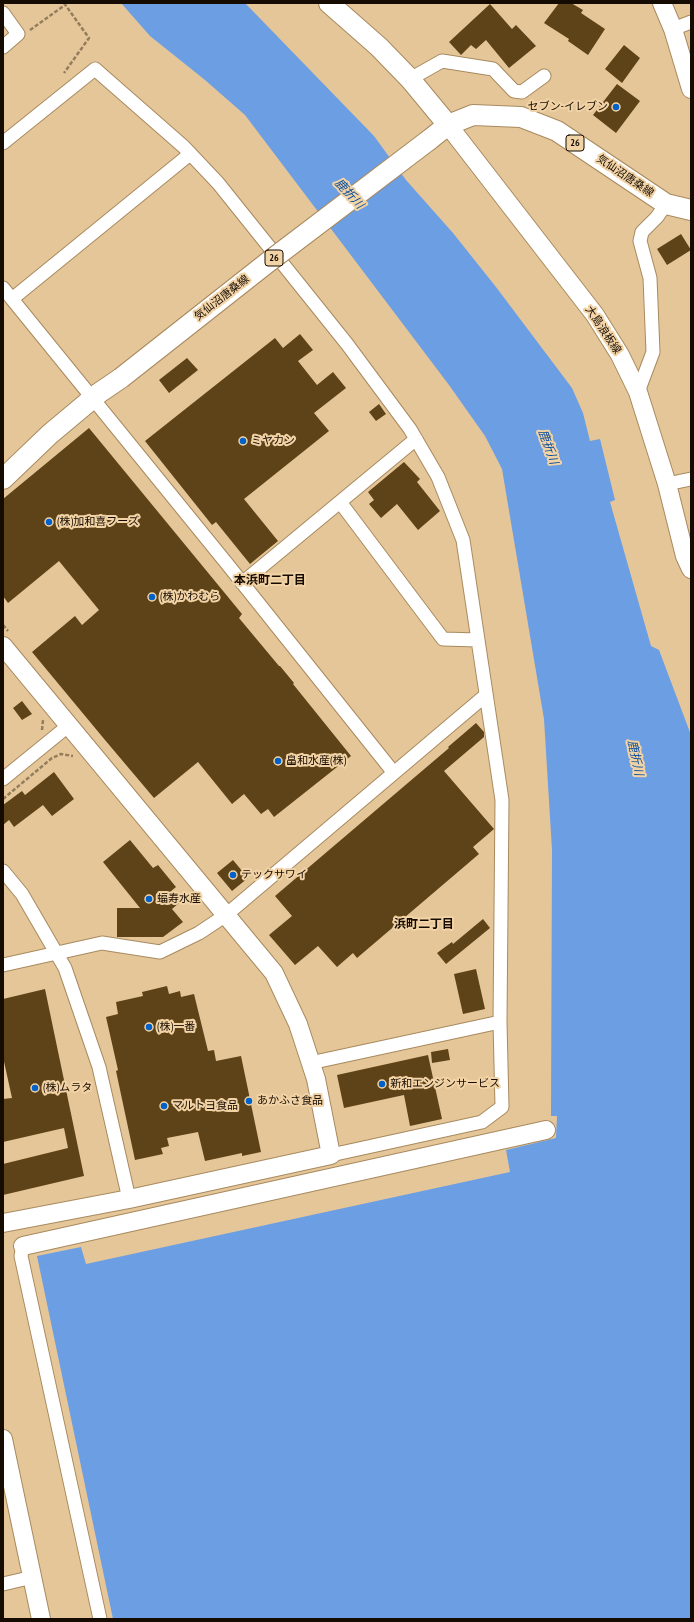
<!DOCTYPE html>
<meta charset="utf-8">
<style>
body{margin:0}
#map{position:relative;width:694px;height:1622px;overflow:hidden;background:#e5c699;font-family:"PT Sans Narrow",sans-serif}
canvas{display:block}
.frame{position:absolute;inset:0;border:4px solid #160b00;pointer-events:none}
</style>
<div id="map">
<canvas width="694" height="1622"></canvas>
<div class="frame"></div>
</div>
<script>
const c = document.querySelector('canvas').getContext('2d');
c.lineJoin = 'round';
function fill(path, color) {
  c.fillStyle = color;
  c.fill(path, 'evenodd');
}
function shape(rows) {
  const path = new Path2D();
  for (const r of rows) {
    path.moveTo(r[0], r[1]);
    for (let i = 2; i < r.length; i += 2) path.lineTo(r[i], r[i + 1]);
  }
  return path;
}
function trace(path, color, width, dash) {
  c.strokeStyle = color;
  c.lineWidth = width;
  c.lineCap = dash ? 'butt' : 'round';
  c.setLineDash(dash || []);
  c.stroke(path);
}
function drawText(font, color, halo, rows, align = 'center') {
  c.font = font + ' "PT Sans Narrow","Noto Sans JP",sans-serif';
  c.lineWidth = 4;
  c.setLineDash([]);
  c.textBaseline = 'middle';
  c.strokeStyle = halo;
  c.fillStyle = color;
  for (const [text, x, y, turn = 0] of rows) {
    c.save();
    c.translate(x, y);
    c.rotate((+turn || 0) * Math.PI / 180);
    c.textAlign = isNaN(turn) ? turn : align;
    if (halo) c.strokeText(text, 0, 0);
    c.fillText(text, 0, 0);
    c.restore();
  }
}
fill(shape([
 [121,3,245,3,374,136,406,180,453,233,496,287,572,388,583,413,590,441,600,439,615,500,610,502,651,646,659,650,691,735,691,1619,113,1619,37,1256,81,1247,86,1264,510,1172,506,1150,556,1138,557,1116,551,1116,552,850,544,719,502,469,485,436,449,385,245,115,205,80,150,36]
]), '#6c9ee3');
fill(shape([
 [559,3,571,3,583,10,581,13,605,29,588,55,568,41,569,39,544,23],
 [490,4,512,29,516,25,536,46,509,68,486,40,476,49,471,45,461,55,449,42],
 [624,45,640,58,622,83,605,69],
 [617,84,640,101,616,133,593,115],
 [681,234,691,250,667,265,657,249],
 [300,334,313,350,298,361,317,385,333,372,346,388,314,413,329,431,244,499,278,541,250,564,216,522,212,525,145,441,275,338,283,348],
 [187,358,198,370,169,393,159,380],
 [379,404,386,414,376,421,369,412],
 [89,428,242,614,239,618,279,666,280,666,294,683,293,684,351,756,274,817,268,809,261,814,244,794,232,804,198,762,154,798,105,740,32,652,75,616,82,625,99,610,59,561,8,603,3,596,3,499],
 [404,462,420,479,417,482,440,511,418,530,397,504,381,518,369,504,374,500,368,492],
 [22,701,32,714,22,720,13,708],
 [476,723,484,732,484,737,444,771,494,829,473,847,479,854,357,958,353,953,337,967,318,946,295,965,269,935,292,916,275,896,449,748,448,747],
 [54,772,74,799,52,816,43,805,14,827,9,820,3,825,3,805,22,791,25,795],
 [130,840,153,868,158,865,176,887,170,892,179,903,172,909,183,922,163,937,117,937,117,908,140,908,103,862],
 [233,860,248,878,232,891,217,873],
 [483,919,490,928,446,964,437,953,452,942,453,944],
 [476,969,485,1009,463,1014,454,974],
 [167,986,169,994,180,991,181,997,194,994,208,1051,214,1050,216,1061,241,1056,261,1152,242,1156,242,1153,205,1161,198,1132,167,1138,169,1146,161,1148,163,1154,135,1160,116,1071,118,1070,106,1017,118,1014,116,1002,143,996,142,992],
 [45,989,84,1176,3,1195,3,1164,68,1148,64,1128,3,1142,3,1099,12,1098,3,1057,3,999],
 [448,1049,450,1060,432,1063,431,1052],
 [428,1055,442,1119,410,1126,404,1095,344,1108,337,1075]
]), '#5d4317');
const street = shape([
 [3,13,18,34,3,47],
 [673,29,691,22],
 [410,79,442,61,493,69,514,91,522,92,544,76],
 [3,143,95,69,184,147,218,183,347,344,410,429,438,477,463,540,502,800,500,1022,502,1107,482,1122,331,1155],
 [3,288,228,565,394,773],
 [12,299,190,154],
 [638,392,653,352,650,278,640,241,642,232,657,217,666,204],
 [667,484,691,479],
 [340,502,443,639,478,640],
 [242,583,416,439],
 [3,779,68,726],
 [3,871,22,894,65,968,99,1067,129,1199],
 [3,965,102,943,160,952,199,933,226,915,486,695],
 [310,1063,500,1022],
 [23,1246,21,1256,100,1619],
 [3,1584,33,1577]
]);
const secondary = shape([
 [662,3,673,29,691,89],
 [448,125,595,315,620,355,638,392,667,484,685,556,691,569],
 [3,646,274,973,298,1024,316,1079,331,1155,129,1199,3,1223],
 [23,1246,546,1130],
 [3,1439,41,1619]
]);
const primary = shape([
 [329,3,379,47,410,79,448,125],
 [429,140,448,125,473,115,521,117,557,131,666,204,691,210],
 [3,479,50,434,99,393,121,378]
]);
trace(street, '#a88a5f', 15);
trace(secondary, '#a88a5f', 20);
trace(primary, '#a88a5f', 22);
trace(shape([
 [64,3,89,38,64,73],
 [30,30,65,5],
 [3,625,8,631],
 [42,730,43,720],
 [3,799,52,758,61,754,73,756]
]), '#947d5d', 2.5, [4, 2]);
trace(street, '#fff', 13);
trace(secondary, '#fff', 18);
trace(primary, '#fff', 20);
const primaryBridge = shape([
 [121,378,267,263,429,140]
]);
trace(primaryBridge, '#a88a5f', 22, []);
trace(primaryBridge, '#fff', 20);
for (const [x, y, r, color] of [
 [616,107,4,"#0061ca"],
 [243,441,4,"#0061ca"],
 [49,522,4,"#0061ca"],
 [152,597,4,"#0061ca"],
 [278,761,4,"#0061ca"],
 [233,875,4,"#0061ca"],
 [149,899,4,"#0061ca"],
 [149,1027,4,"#0061ca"],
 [382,1084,4,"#0061ca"],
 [35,1088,4,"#0061ca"],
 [249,1101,4,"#0061ca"],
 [164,1106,4,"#0061ca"]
]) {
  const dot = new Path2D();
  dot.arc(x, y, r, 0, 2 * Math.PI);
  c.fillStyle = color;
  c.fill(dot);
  trace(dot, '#f2d3a5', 1.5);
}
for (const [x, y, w] of [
 [575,143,18],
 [274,258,18]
]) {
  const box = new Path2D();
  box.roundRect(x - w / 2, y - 8, w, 16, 3);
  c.fillStyle = '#f2d3a5';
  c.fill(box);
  trace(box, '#160b00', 1);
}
drawText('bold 10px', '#160b00', null, [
 ["26",575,143],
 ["26",274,258]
]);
drawText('11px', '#160b00', '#f2d3a5', [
 ["セブン-イレブン",608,107,"right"],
 ["ミヤカン",251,441],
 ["(株)加和喜フーズ",57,522],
 ["(株)かわむら",160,597],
 ["畠和水産(株)",286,761],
 ["テックサワイ",241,875],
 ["蝠寿水産",157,899],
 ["(株)一番",157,1027],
 ["新和エンジンサービス",390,1084],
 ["(株)ムラタ",43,1088],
 ["あかふさ食品",257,1101],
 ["マルトヨ食品",172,1106]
], 'left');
drawText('11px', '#160b00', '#f2d3a5', [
 ["気仙沼唐桑線",625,176,34],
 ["気仙沼唐桑線",222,298,-38],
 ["大島浪板線",603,330,56]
]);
drawText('italic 12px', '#094e9f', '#f2d3a5', [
 ["鹿折川",349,194,47],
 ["鹿折川",548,447,70],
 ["鹿折川",635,758,78]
]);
drawText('bold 12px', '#160b00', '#f2d3a5', [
 ["本浜町二丁目",270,581],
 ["浜町二丁目",424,925]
]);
</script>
